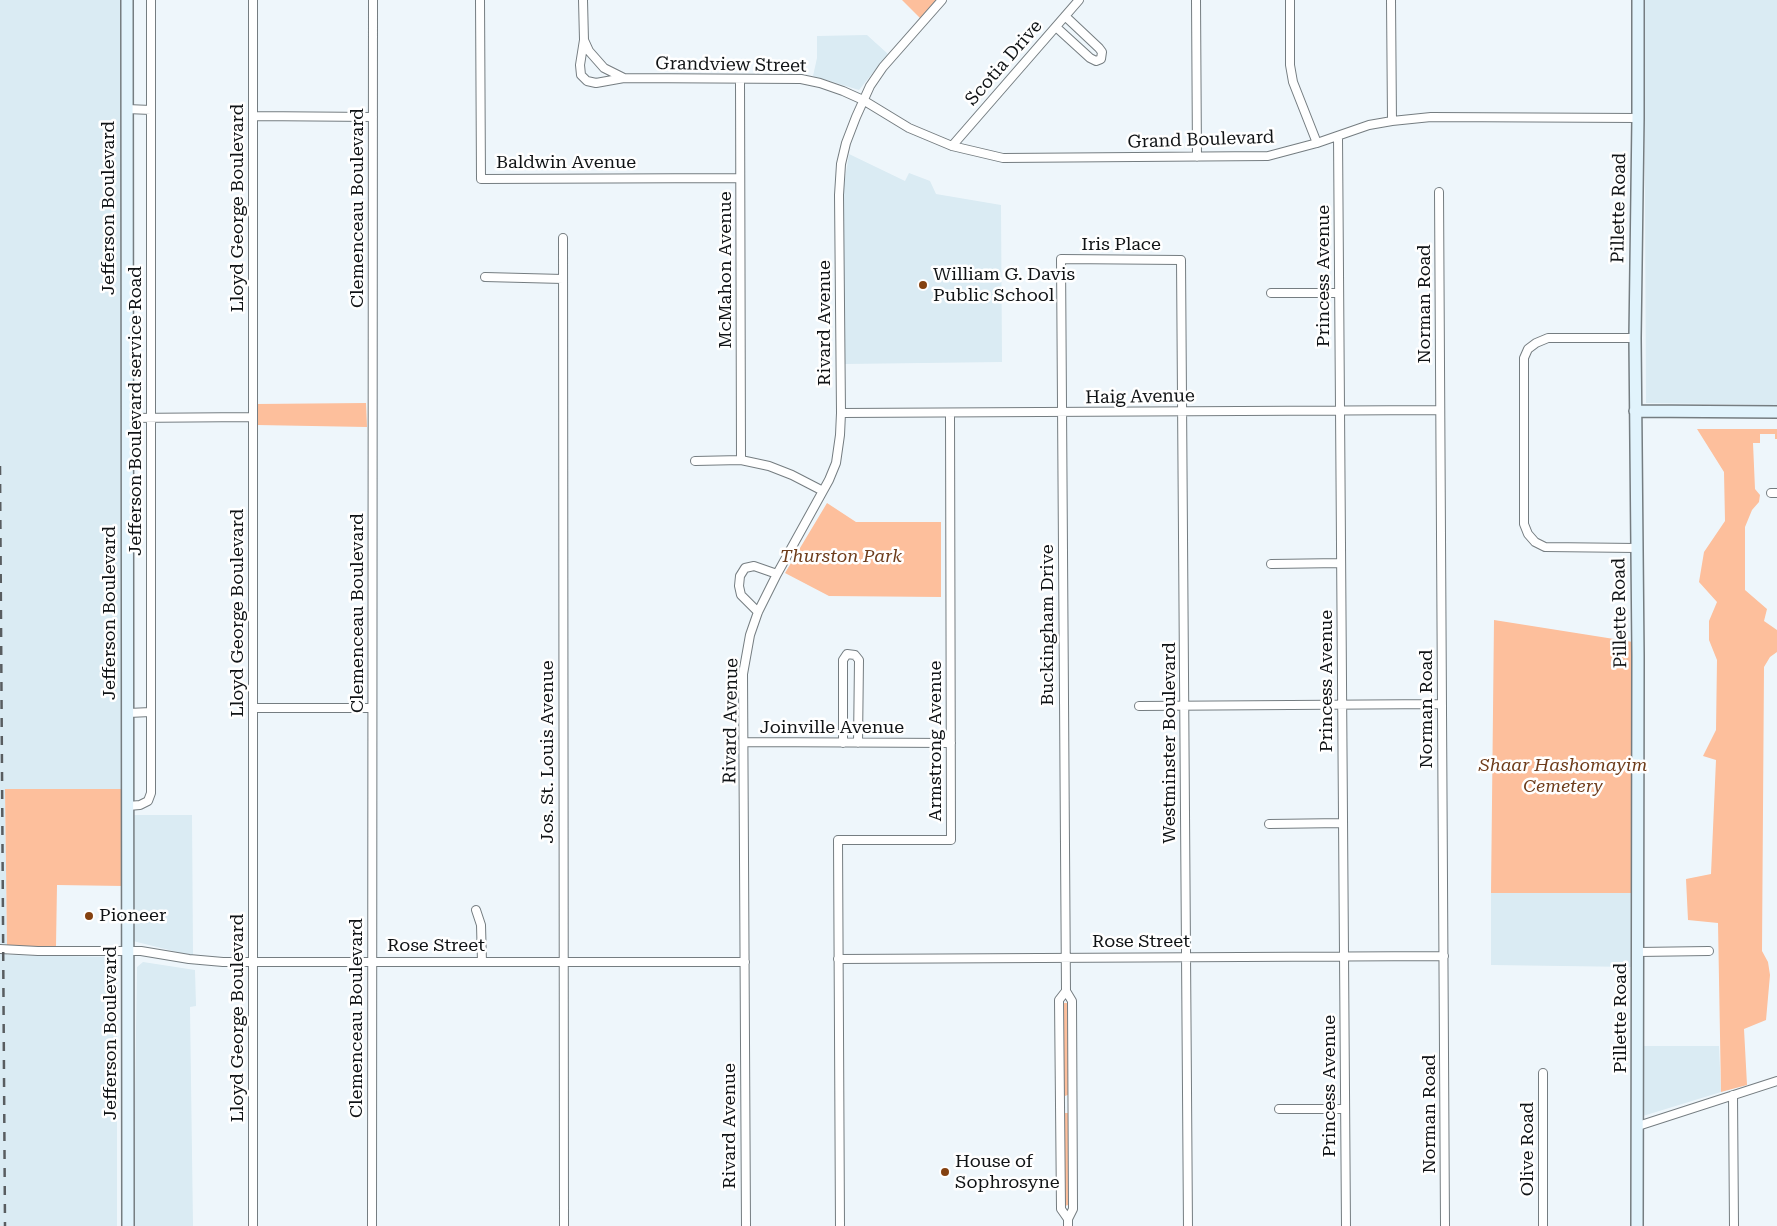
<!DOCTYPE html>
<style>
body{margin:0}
canvas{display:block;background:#eef6fb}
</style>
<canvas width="1777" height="1226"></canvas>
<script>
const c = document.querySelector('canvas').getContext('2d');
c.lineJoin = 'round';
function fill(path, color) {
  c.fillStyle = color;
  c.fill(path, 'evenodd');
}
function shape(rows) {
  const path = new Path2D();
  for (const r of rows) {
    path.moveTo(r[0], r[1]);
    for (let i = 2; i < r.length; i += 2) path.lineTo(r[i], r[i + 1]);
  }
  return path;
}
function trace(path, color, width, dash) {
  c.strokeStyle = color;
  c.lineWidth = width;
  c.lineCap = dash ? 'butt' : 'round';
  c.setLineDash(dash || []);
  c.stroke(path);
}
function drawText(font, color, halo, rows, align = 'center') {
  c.font = font + ' "Roboto Serif",serif';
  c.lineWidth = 5;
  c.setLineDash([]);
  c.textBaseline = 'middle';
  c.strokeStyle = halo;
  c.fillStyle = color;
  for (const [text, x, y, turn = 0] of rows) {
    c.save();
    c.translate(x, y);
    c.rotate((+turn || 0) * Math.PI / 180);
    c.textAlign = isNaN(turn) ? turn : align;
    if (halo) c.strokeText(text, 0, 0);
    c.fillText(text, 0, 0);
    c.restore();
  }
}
fill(shape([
 [0,0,122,0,123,789,5,789,7,955,117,957,117,1226,0,1226],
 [1644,0,1777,0,1777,405,1646,403],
 [867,35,888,54,859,90,813,76,817,58,817,36],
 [849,154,905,181,909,173,930,181,936,194,1001,205,1002,362,845,364,843,207,844,185],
 [132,815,192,815,193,956,133,941],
 [1491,893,1634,893,1634,967,1491,965],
 [143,962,195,970,196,1006,190,1007,193,1226,133,1226,137,967],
 [1644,1046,1719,1046,1721,1092,1643,1116]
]), '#daebf3');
fill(shape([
 [902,0,936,0,920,18],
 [366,403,367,427,257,425,256,404],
 [1697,429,1777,429,1777,439,1775,439,1775,434,1760,434,1760,443,1753,443,1755,489,1760,495,1759,502,1752,510,1745,527,1745,590,1767,609,1764,621,1777,630,1777,652,1770,657,1764,667,1762,951,1768,962,1770,975,1766,1020,1744,1029,1747,1085,1721,1092,1718,923,1688,920,1686,879,1711,874,1716,760,1703,756,1716,730,1717,660,1709,640,1709,621,1717,602,1699,582,1704,552,1725,521,1724,472],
 [827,503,856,522,941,522,941,597,829,596,785,573],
 [1494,620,1633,642,1634,893,1491,893],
 [5,789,123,789,124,886,57,885,56,946,7,946],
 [1064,1003,1067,1003,1069,1007,1070,1094,1065,1096,1063,1093,1063,1005],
 [1065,1113,1068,1113,1070,1116,1070,1203,1068,1205,1065,1206,1064,1202,1063,1115]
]), '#fdbf9c');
const street = shape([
 [480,0,481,179,740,178],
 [583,0,584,40,589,51,604,68,624,78,801,79,820,83,843,91,863,100,909,128,952,146,1003,158,1268,156,1317,143,1369,125,1392,121,1431,117,1638,118],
 [1196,0,1197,157],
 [1290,0,1290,65,1293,82,1317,143],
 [1391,0,1392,121],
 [1056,27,1090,58,1096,61,1101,59,1102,52,1099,48,1065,16],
 [584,40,580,65,581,75,587,81,596,83,624,78],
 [740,79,741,460],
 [127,109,151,110],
 [253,116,373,117],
 [1338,136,1346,1226],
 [952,146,1079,0],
 [1439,192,1445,1226],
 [563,238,564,1226],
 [485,277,563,279],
 [1271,293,1339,293],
 [1635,338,1548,338,1536,343,1528,349,1524,358,1524,524,1528,534,1535,542,1545,547,1637,548],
 [841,413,1440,410],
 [127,418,253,417],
 [695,461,741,460,769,466,792,475,823,491],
 [1771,493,1777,493],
 [1271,564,1341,563],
 [758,612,741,595,739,586,740,576,745,568,754,566,777,574],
 [1139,706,1442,704],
 [253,708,372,708],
 [128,713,151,712],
 [744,742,951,743],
 [843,743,843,660,847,654,855,655,859,660,858,743],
 [128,806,140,805,148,801,151,793,151,0],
 [1269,824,1343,823],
 [476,910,481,925,482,962],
 [0,949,38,951,141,951,189,959,223,962,745,962],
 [1638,952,1709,951],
 [838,959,1444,956],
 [1066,991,1059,1000,1061,1209,1068,1219],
 [1543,1073,1543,1226],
 [1733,1095,1734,1226],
 [1279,1109,1345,1109],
 [1638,1126,1777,1081],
 [253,1226,253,0],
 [372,1226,373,0],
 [746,1226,743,674,750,635,758,612,777,574,829,480,836,463,840,435,841,413,839,195,841,164,846,143,856,117,870,86,883,67,942,0],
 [840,1226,838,840,951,840,950,413],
 [1068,1226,1068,1219,1073,1209,1072,1001,1066,991,1061,259,1181,260,1188,1226]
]);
const secondary = shape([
 [127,0,128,1226],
 [1635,411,1777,412],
 [1637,1226,1638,656,1635,338,1638,118,1638,0]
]);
trace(street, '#757d81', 10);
trace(secondary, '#757d81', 14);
trace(street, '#fff', 8);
trace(secondary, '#e1f3fc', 11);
trace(shape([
 [0,466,5,1226]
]), '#595d60', 2.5, [9, 9]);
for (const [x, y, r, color] of [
 [923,285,5,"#844110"],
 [89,916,5,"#844110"],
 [945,1172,5,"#844110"]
]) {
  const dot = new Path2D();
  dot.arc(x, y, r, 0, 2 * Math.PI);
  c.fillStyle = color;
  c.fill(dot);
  trace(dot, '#fff', 2);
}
drawText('18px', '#101315', '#fff', [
 ["Scotia Drive",1004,63,-49],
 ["Grandview Street",731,65,1],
 ["Grand Boulevard",1201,140,-2],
 ["Baldwin Avenue",566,163],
 ["Jefferson Boulevard",109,208,-90],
 ["Lloyd George Boulevard",238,208,-90],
 ["Clemenceau Boulevard",358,208,-90],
 ["Pillette Road",1619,208,-89],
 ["Iris Place",1121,245],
 ["McMahon Avenue",726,270,-90],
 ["Princess Avenue",1324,276,-90],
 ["Norman Road",1425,304,-90],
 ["Rivard Avenue",825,323,-90],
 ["Haig Avenue",1140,397,-1],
 ["Jefferson Boulevard service Road",136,411,-90],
 ["Jefferson Boulevard",110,613,-90],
 ["Lloyd George Boulevard",238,613,-90],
 ["Clemenceau Boulevard",358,613,-90],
 ["Pillette Road",1620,613,-91],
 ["Buckingham Drive",1048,625,-90],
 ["Princess Avenue",1327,681,-90],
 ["Norman Road",1427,709,-90],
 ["Rivard Avenue",731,721,-89],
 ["Joinville Avenue",832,728],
 ["Armstrong Avenue",936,741,-90],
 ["Westminster Boulevard",1170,743,-90],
 ["Jos. St. Louis Avenue",548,752,-90],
 ["Rose Street",1141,942],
 ["Rose Street",436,946],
 ["Lloyd George Boulevard",238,1018,-90],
 ["Clemenceau Boulevard",357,1018,-90],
 ["Pillette Road",1621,1018,-90],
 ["Jefferson Boulevard",111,1033,-90],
 ["Princess Avenue",1330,1086,-90],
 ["Norman Road",1430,1114,-90],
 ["Rivard Avenue",730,1126,-90],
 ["Olive Road",1528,1149,-90]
]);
drawText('18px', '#101315', '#fff', [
 ["William G. Davis",933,275],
 ["Public School",933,296],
 ["Pioneer",99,916],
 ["House of",955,1162],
 ["Sophrosyne",955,1183]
], 'left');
drawText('italic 18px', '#6e3c1b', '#fff', [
 ["Thurston Park",841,557],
 ["Shaar Hashomayim",1563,766],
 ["Cemetery",1563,787]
]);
</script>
